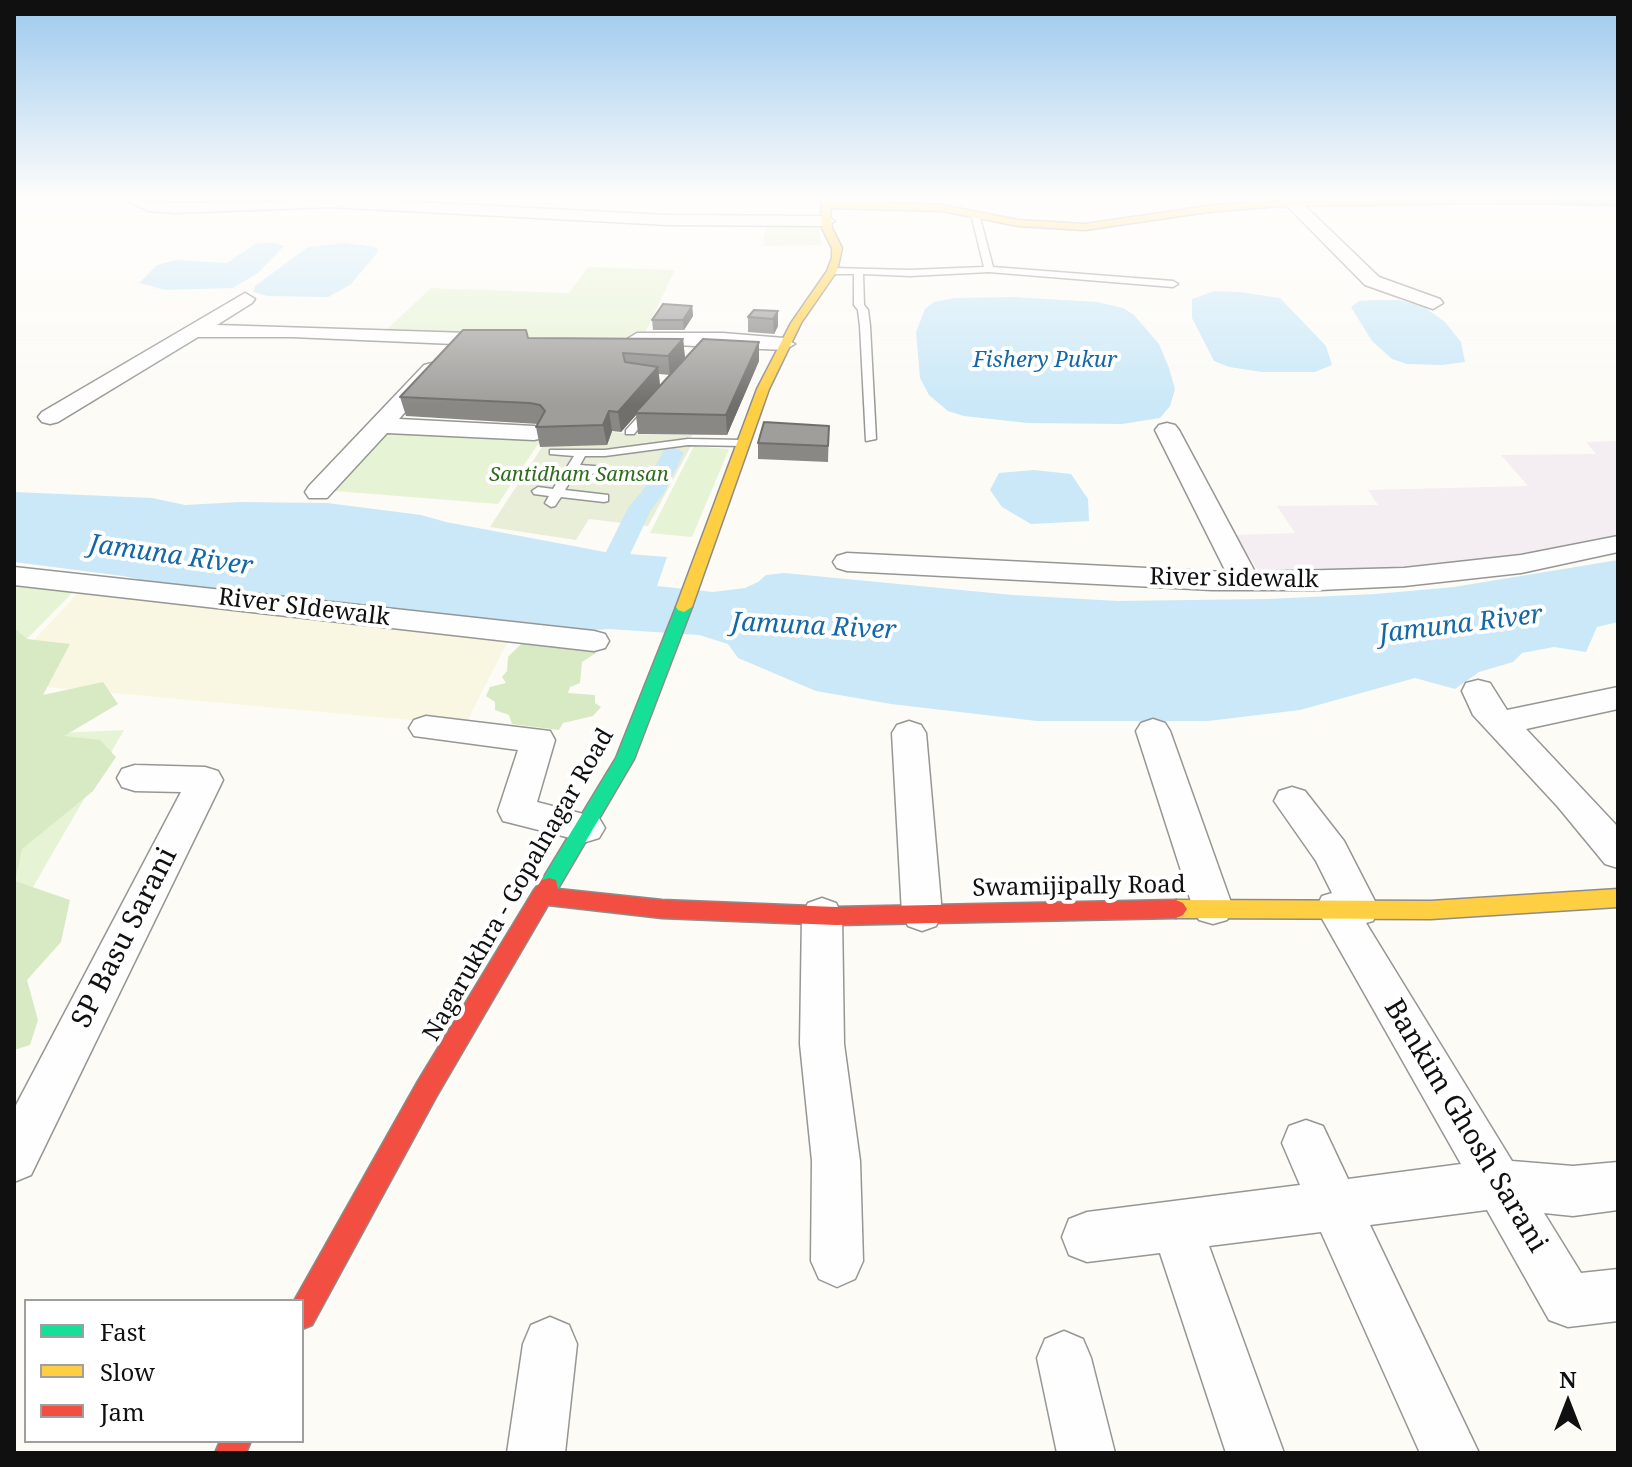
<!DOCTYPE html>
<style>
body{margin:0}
#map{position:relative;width:1632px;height:1467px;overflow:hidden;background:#fcfbf6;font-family:"Noto Serif",serif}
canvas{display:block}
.frame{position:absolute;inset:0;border:16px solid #101010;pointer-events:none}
.legend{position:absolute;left:24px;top:1299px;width:280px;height:144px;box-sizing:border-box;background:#fff;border:2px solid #9f9f9f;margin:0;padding:10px 14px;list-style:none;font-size:24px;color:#101010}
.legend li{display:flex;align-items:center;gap:16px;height:40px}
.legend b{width:40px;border:2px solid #9f9f9f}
.north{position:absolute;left:1528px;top:1363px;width:80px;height:80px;-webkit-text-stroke:6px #fff;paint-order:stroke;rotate:0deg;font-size:22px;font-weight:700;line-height:32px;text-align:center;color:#101010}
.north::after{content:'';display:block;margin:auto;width:28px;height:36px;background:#101010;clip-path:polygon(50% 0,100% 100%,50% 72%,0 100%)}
</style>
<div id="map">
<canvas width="1632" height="1467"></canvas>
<div class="frame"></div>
<ul class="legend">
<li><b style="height:10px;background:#16e098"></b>Fast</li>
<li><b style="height:10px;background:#ffcf43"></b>Slow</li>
<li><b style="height:10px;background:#f24e42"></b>Jam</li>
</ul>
<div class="north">N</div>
</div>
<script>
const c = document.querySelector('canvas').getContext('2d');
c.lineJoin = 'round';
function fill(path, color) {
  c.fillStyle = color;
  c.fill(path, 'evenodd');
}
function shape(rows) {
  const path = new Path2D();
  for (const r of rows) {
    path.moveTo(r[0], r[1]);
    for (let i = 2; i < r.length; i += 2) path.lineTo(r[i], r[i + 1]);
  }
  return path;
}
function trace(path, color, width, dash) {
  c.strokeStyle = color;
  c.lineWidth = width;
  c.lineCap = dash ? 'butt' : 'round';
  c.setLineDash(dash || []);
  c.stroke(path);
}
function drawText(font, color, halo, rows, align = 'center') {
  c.font = font + ' "Noto Serif",serif';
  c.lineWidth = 8;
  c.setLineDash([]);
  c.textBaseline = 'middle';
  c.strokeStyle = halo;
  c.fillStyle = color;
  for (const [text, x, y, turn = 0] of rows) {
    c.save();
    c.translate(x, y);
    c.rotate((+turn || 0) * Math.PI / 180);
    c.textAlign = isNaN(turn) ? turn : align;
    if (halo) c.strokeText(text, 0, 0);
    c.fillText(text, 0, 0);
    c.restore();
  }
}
fill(shape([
 [1618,441,1618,538,1522,558,1355,574,1260,574,1235,535,1295,533,1277,506,1378,505,1368,490,1528,486,1501,455,1596,454,1586,442]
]), '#f4eef2');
fill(shape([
 [81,590,509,639,465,725,14,684,14,661]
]), '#f9f7e2');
fill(shape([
 [766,222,818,222,822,245,763,246],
 [588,267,675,270,643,337,461,339,381,335,431,288,569,293],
 [382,427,544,435,498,504,323,490],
 [694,446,729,449,692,537,650,533],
 [14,569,88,577,14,652],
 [124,730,22,906,14,906,14,735]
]), '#e6f3d5');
fill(shape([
 [14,628,27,639,70,644,43,695,103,682,118,704,64,736,100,740,116,757,93,791,22,849,15,881,70,900,61,942,27,980,38,1020,30,1045,14,1050],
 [534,631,594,647,596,653,582,662,580,683,570,687,568,693,595,695,595,703,601,707,593,716,563,723,559,730,512,724,509,715,495,710,495,702,486,696,490,687,506,683,502,677,507,671,508,657]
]), '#d7eac3');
fill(shape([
 [555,427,647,435,692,435,691,446,648,526,589,519,576,540,490,527]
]), '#e9eed9');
fill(shape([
 [272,242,284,246,258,273,233,288,165,290,139,283,157,265,176,260,227,263,255,244],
 [345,243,377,247,378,252,350,285,328,297,268,296,253,292,255,286,308,247],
 [1214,291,1240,292,1280,298,1326,346,1332,365,1315,372,1262,372,1229,367,1214,361,1192,318,1192,299],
 [1014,297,1097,302,1123,308,1134,315,1159,344,1169,368,1175,389,1170,406,1160,418,1122,424,1028,423,964,416,948,411,929,395,920,378,916,332,925,309,934,302,955,298],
 [1376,300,1399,300,1424,307,1445,322,1461,342,1465,362,1442,365,1407,364,1392,359,1372,341,1351,307,1359,301],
 [1034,470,1071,474,1088,499,1089,521,1031,524,1002,507,990,490,999,473],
 [14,492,152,498,185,505,240,502,327,503,421,515,446,522,605,552,667,557,657,586,713,592,745,588,758,582,766,575,784,573,1013,595,1118,601,1267,599,1376,594,1454,587,1618,560,1618,622,1597,627,1586,652,1554,647,1522,653,1513,662,1479,672,1455,689,1415,678,1300,710,1208,721,1037,721,891,704,816,691,738,658,728,644,699,635,609,629,578,631,482,618,230,597,123,576,14,562]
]), '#cae8f8');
fill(shape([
 [673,446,684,453,664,493,651,510,614,588,610,594,592,594,588,588,628,508,643,490,665,448,673,446]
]), '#cae8f8');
const lane = shape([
 [975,212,979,214,993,267,1173,281,1178,284,1173,287,989,272,910,276,863,274,864,305,868,310,870,326,876,439,866,441,860,326,858,310,854,305,854,274,832,274,828,271,832,268,910,270,984,267,971,214,975,212],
 [645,409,654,411,634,434,626,434,626,430,645,409],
 [688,439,743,440,749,443,743,446,688,445,605,456,585,456,580,465,607,467,613,471,607,475,576,472,565,490,608,495,608,501,604,502,561,497,555,506,551,507,545,503,549,496,534,494,532,491,538,487,553,489,559,479,546,479,540,475,546,471,564,472,574,456,550,454,550,450,605,450,688,439]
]);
const street = shape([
 [125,200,175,203,376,200,668,215,826,216,835,221,826,226,668,225,330,207,175,213,149,211,125,200],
 [1287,200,1299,200,1379,277,1440,299,1443,303,1433,309,1365,285,1287,206,1285,203,1287,200],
 [245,293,255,299,252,303,217,325,500,334,511,340,500,346,292,337,198,337,58,422,50,424,42,422,38,417,42,412,245,293],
 [637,333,723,333,784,338,795,344,784,350,630,343,627,339,637,333],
 [432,363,443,370,399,419,534,426,543,428,546,433,543,438,534,440,387,433,327,498,309,498,305,492,309,486,424,365,432,363],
 [1167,423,1175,425,1179,430,1255,572,1404,568,1521,555,1618,536,1618,552,1521,573,1404,586,1320,590,1212,590,847,571,837,568,833,562,837,556,847,553,1226,572,1155,430,1159,425,1167,423],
 [14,567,594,631,605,634,609,641,605,648,594,651,14,585,14,567],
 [1478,680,1490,683,1507,710,1618,687,1618,709,1526,729,1618,827,1618,868,1605,864,1558,807,1473,715,1462,691,1466,683,1478,680],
 [426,716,550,731,555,740,537,802,599,818,605,828,599,838,586,842,503,821,498,811,518,750,414,736,409,728,414,720,426,716],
 [1153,719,1165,723,1170,731,1233,908,1227,920,1213,924,1199,920,1193,908,1136,731,1141,723,1153,719],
 [909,721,921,725,926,733,942,914,936,926,922,931,908,926,902,914,892,733,897,725,909,721],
 [135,765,205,767,218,771,223,780,31,1175,14,1182,14,1109,181,792,135,791,122,787,117,778,122,769,135,765],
 [1292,787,1305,791,1344,841,1379,909,1373,921,1366,923,1512,1161,1573,1166,1618,1162,1618,1210,1573,1216,1544,1213,1581,1273,1618,1269,1618,1321,1568,1327,1549,1320,1487,1210,1370,1225,1479,1453,1420,1453,1321,1232,1209,1246,1284,1453,1226,1453,1160,1253,1087,1262,1069,1255,1062,1237,1069,1219,1087,1212,1300,1185,1282,1143,1289,1126,1306,1120,1323,1126,1348,1179,1461,1164,1316,908,1322,896,1332,893,1316,861,1274,801,1279,791,1292,787],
 [822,898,836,903,842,915,844,1044,860,1161,863,1261,855,1279,837,1287,819,1279,811,1261,812,1161,800,1044,802,915,808,903,822,898],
 [550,1317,569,1325,577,1344,565,1453,507,1453,523,1344,531,1325,550,1317],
 [1064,1331,1083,1339,1091,1358,1115,1453,1057,1453,1037,1358,1045,1339,1064,1331]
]);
const fast = shape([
 [1489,200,1618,200,1618,205,1493,203,1489,200],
 [684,602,692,607,634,759,556,892,549,894,542,892,539,886,542,880,616,758,676,607,684,602]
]);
const slow = shape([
 [821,200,942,205,1018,220,1085,224,1208,206,1279,200,1497,200,1493,203,1279,206,1208,212,1085,230,1018,226,942,211,830,208,832,228,842,248,837,271,801,323,769,389,692,607,684,612,678,610,676,607,757,389,791,323,827,271,832,258,832,248,822,228,821,200],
 [1618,889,1618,907,1431,919,1176,918,1169,915,1165,909,1169,903,1176,900,1431,901,1618,889]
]);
const jam = shape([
 [549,878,556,880,558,889,662,900,836,907,1176,900,1183,903,1187,909,1183,915,1176,918,836,925,662,918,548,905,436,1097,312,1325,302,1329,302,1301,294,1301,418,1081,534,890,542,880,549,878],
 [220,1441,251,1441,246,1453,215,1453,220,1441]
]);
trace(lane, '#969694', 3);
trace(street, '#969694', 3);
trace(fast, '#8d8c8a', 3);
trace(slow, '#8d8c8a', 3);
trace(jam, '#8d8c8a', 3);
fill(lane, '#fffefe');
fill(street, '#fffefe');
fill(fast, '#16e098');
fill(slow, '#ffcf43');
fill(jam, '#f24e42');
fill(shape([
 [692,306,693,316,684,330,653,330,652,320],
 [778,311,778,326,774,334,748,332,748,317],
 [683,339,685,358,670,375,659,374,660,386,759,361,727,435,638,434,636,415,621,432,612,431,607,445,540,447,536,427,538,424,406,416,400,397],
 [829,426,828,462,758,459,758,443]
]), '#8a8885');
fill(shape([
 [692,306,693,316,684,330,683,320],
 [778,311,778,326,774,334,773,319],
 [683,339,685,358,670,375,668,356],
 [759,342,759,361,727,435,726,415],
 [658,367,660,386,635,413,636,415,621,432,618,412],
 [609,411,612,431,607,445,603,425]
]), '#706f6c');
const building = shape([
 [663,304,692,306,683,320,652,320,663,304],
 [754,310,778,311,773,319,748,317,754,310],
 [463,330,526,330,528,338,683,339,668,356,623,353,625,362,658,367,618,412,609,411,603,425,536,427,545,411,540,405,530,403,400,397,463,330],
 [703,339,759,342,726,415,635,413,703,339],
 [764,422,829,426,828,446,758,443,764,422]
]);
fill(building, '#a09e9b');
trace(building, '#706f6c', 2);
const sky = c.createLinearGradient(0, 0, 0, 405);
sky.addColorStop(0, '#9cc9ee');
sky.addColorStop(0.49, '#fefdfb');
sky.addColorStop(1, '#fefdfb00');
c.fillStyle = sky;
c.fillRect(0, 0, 1632, 405);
drawText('italic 20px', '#2e6c1c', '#fff', [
 ["Santidham Samsan",579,475]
]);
drawText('italic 22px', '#1368a8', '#fff', [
 ["Fishery Pukur",1045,361]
]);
drawText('24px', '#101010', '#fff', [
 ["River sidewalk",1234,579,1],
 ["River SIdewalk",304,608,7],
 ["Nagarukhra - Gopalnagar Road",519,885,-60],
 ["Swamijipally Road",1079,887,-1]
]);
drawText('italic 26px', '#1368a8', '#fff', [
 ["Jamuna River",171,556,8],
 ["Jamuna River",1461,625,-7],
 ["Jamuna River",814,627,3]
]);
drawText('28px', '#101010', '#fff', [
 ["SP Basu Sarani",125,938,-63],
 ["Bankim Ghosh Sarani",1465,1126,59]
]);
</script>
